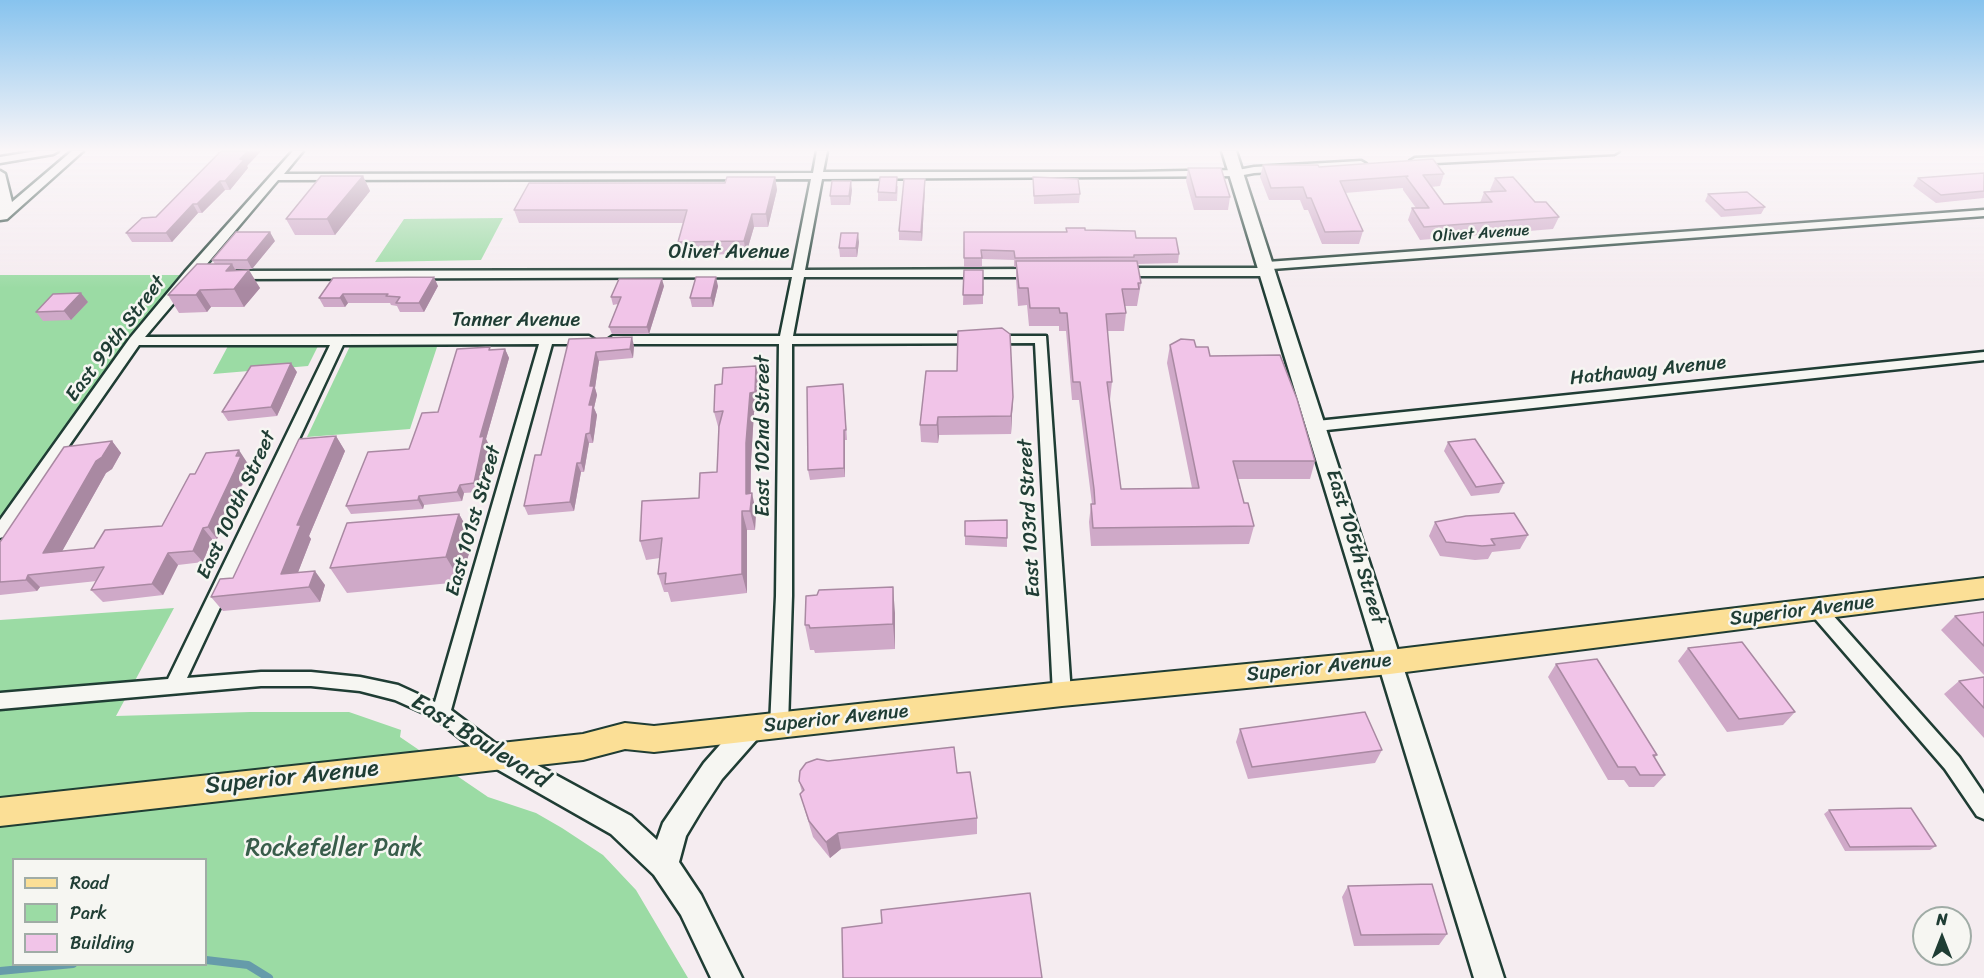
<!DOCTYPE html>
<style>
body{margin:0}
#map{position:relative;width:1984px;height:978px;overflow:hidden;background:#f5ecf0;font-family:Sriracha,sans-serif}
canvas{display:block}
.legend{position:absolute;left:12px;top:858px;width:195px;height:108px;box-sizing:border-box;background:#f6f6f2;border:2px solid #a0aca6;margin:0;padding:8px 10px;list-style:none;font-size:18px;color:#1f3d34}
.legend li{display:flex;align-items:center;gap:12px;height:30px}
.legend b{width:30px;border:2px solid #a0aca6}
.north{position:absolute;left:1912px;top:906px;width:60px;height:60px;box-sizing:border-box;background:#f6f6f2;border:2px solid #a0aca6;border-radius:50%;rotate:0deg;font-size:16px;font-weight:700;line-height:24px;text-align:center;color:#1f3d34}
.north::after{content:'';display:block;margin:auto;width:21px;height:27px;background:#1f3d34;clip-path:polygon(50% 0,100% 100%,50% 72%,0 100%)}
</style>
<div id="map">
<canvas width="1984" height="978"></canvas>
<ul class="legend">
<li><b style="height:8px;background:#fbdf96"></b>Road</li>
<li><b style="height:16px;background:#9bdba4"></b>Park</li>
<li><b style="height:16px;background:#f1c4e8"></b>Building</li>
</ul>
<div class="north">N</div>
</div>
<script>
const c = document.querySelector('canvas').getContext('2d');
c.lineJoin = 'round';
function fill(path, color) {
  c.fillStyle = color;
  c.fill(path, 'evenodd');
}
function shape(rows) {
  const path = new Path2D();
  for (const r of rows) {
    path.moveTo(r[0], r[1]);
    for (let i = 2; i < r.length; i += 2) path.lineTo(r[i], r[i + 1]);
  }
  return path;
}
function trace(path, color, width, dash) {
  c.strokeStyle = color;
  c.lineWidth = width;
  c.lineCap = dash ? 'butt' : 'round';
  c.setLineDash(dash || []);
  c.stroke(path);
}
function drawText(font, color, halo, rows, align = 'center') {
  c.font = font + ' Sriracha,sans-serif';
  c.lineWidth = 5;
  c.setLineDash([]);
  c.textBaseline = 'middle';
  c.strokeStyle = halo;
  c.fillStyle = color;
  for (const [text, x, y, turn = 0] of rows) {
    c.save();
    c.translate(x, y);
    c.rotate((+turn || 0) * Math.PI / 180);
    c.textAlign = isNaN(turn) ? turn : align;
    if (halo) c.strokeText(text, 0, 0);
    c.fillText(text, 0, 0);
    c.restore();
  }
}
fill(shape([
 [503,218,481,260,375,262,404,219],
 [0,275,189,275,0,532],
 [228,346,318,346,308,366,213,374],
 [350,346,437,347,410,429,307,437],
 [174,608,116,716,250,712,349,712,401,730,400,737,488,797,536,813,562,828,603,855,636,890,688,978,0,978,0,620],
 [14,860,206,860,206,964,14,964]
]), '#9bdba4');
trace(shape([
 [206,960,248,965,269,978],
 [0,971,73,964]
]), '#669baa', 8);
const street = shape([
 [37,151,58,151,53,154,0,163,0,157,37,151],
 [72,151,83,151,7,219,0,220,0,171,5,174,12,202,72,151],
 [293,151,303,151,284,174,813,173,817,151,827,151,823,172,1134,172,1238,170,1254,167,1361,161,1366,164,1361,167,1254,173,1238,176,822,179,805,270,1035,269,1041,273,1035,277,804,277,793,336,1046,336,1071,694,1068,699,1062,702,1056,699,1053,694,1035,343,792,344,792,596,788,726,785,732,779,734,773,732,770,726,776,596,779,344,613,344,607,340,613,336,780,336,792,277,231,279,225,275,231,271,793,270,811,179,278,180,145,337,589,336,595,340,589,344,552,344,451,710,504,750,506,756,504,762,497,764,490,762,435,718,395,700,360,691,311,686,261,686,0,709,0,693,168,679,330,345,139,345,6,536,0,538,0,520,130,338,185,272,293,151],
 [539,344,435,702,398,685,360,677,311,672,261,672,187,678,343,345,539,344],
 [1559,151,1619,151,1614,154,1415,164,1410,161,1415,158,1559,151],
 [1984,210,1984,216,1272,269,1275,272,1269,276,1119,276,1113,272,1119,268,1263,268,1263,263,1267,262,1984,210],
 [1984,352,1984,360,1317,431,1310,426,1317,421,1984,352],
 [1817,602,1823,604,1959,757,1984,794,1984,819,1977,816,1945,769,1811,614,1809,609,1811,604,1817,602]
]);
const secondary = shape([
 [1222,151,1236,151,1504,978,1474,978,1222,151],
 [750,718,759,721,763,729,759,737,722,779,701,811,686,836,679,862,701,895,742,978,711,978,681,915,654,875,611,834,488,764,484,756,488,748,497,744,506,748,631,816,657,840,663,823,704,763,741,721,750,718]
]);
const primary = shape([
 [1984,578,1984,598,1390,674,1062,706,654,752,625,749,583,760,0,826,0,798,583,734,625,723,654,726,1062,682,1390,650,1984,578]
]);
trace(street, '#1f3d34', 5);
trace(secondary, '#1f3d34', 5);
trace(primary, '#1f3d34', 4);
fill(street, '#f6f6f2');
fill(secondary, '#f6f6f2');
fill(primary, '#fbdf96');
fill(shape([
 [221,151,261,151,247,166,248,168,230,190,225,190,202,213,198,213,172,242,132,242,126,233,156,217],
 [1263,165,1319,167,1444,174,1440,186,1431,187,1444,204,1480,203,1484,192,1492,192,1490,190,1495,178,1559,217,1553,229,1420,240,1408,220,1412,208,1416,208,1403,190,1403,188,1345,193,1363,231,1359,244,1322,244,1308,210,1304,210,1300,200,1269,200,1260,177],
 [1188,168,1230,197,1228,210,1194,210,1186,181],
 [1984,173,1984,198,1936,203,1913,186,1918,178],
 [363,176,370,191,335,235,295,235,286,219],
 [775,177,777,190,768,227,754,227,746,254,681,255,678,242,683,223,519,223,514,210],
 [1033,177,1080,194,1079,203,1034,204],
 [925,179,925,188,922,241,899,240,899,231],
 [898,186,897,201,878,201,878,192],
 [852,190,850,205,831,205,830,196],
 [1708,194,1765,207,1761,214,1721,217,1705,201],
 [1066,228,1136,238,1179,254,1178,263,1137,264,1141,283,1137,306,1125,306,1126,313,1124,331,1107,331,1112,382,1110,400,1109,400,1121,489,1192,488,1167,363,1170,345,1196,347,1210,356,1315,461,1310,479,1238,479,1244,503,1254,526,1249,544,1091,546,1089,522,1091,504,1092,504,1079,400,1072,400,1066,331,1059,331,1059,326,1029,326,1027,305,1018,306,1016,279,1016,267,1014,267,1014,260,982,259,982,267,964,267,964,232,1066,232],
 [275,241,252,269,235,269,260,288,244,307,211,307,207,312,179,313,168,295,215,264,212,260],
 [859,242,857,257,840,257,839,248],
 [964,270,983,270,983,304,963,305],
 [333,278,438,286,424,312,400,312,397,306,391,305,390,303,348,303,345,307,324,307,319,298],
 [664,286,649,334,612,334,609,327,618,304,613,305,611,297],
 [718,286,713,307,692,307,690,298],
 [88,302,71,320,43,321,36,312],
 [569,339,634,346,633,358,599,361,595,388,597,395,594,408,597,415,593,443,589,443,584,472,581,472,574,511,528,515,524,506,541,455],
 [505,349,509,358,486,439,489,445,478,492,464,493,462,501,424,505,423,509,351,514,346,506,409,449,438,412,491,350],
 [756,366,760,384,758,411,754,412,751,461,751,493,756,512,755,530,747,530,747,593,671,602,668,592,664,592,658,574,660,558,646,560,640,541,699,498,717,472,719,430,714,412,722,384],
 [926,371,1013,397,1011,434,939,435,938,443,921,442,920,425],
 [297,372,277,416,228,421,222,412],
 [844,393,847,440,845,440,845,477,810,480,808,470],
 [336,436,345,451,309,536,311,539,298,572,325,585,320,602,223,611,211,597,233,578],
 [112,441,121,453,112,469,106,473,62,551,94,548,162,526,195,474,247,462,250,467,243,484,217,539,212,539,203,562,178,565,163,595,103,602,91,590,97,581,40,587,37,591,0,595,0,542],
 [1448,442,1504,483,1499,493,1471,496,1444,451],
 [459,514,473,539,461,582,347,593,330,568],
 [1007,520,1007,547,965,545,965,521],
 [1435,522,1528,535,1520,549,1492,552,1488,559,1475,560,1440,556,1429,536],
 [1984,612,1984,675,1941,630,1955,616],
 [895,613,895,649,815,653,814,650,810,650,805,625],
 [1688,648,1795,712,1783,725,1727,732,1678,661],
 [1556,664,1657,755,1654,758,1665,775,1654,787,1629,787,1624,780,1608,780,1548,677],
 [1984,677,1984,738,1944,694,1959,681],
 [1240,729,1382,750,1375,763,1248,779,1236,742],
 [828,761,957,773,977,818,977,834,841,849,830,858,813,837,800,794,802,792,799,781],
 [1829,810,1936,846,1930,850,1845,851,1824,814],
 [1348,886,1447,934,1439,945,1354,946,1342,897]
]), '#cfa9c8');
fill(shape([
 [248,151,261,151,247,166,248,168,230,190,225,181,240,159],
 [363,176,370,191,335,235,327,219],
 [775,177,777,190,768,227,766,214],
 [925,179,925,188,922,241,921,232],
 [220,181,225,190,202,213,197,204],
 [851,181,852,190,850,205,849,196],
 [193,204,198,213,172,242,166,233],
 [752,214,754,227,746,254,744,241],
 [270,232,275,241,252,269,247,260],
 [858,233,859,242,857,257,856,248],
 [232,264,241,280,249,270,260,288,244,307,234,289,226,271],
 [434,277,438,286,424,312,419,303],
 [716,277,718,286,713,307,711,298],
 [662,279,664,286,649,334,647,327],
 [200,290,211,307,207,312,196,295],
 [81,293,88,302,71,320,64,311],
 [343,294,348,303,345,307,340,298],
 [632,337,634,346,633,358,630,349],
 [505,349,509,358,486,439,489,445,478,492,474,483,480,437],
 [596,352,599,361,595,388,597,395,594,408,597,415,593,443,590,433,590,386],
 [291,363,297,372,277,416,271,407],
 [756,366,760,384,758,411,754,412,751,461,750,513,746,494,746,443,750,393],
 [1013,397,1012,414,1011,434,1011,416],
 [938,417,939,435,938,443,937,425],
 [844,430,845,440,845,477,844,468],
 [586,434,589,443,584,472,581,463],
 [336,436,345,451,309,536,311,539,292,588,281,574,297,525],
 [112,441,121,453,112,469,106,473,55,564,43,553,96,461],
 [239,450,250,467,217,539,208,527],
 [577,463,581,472,574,511,570,502],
 [460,485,464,493,462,501,457,492],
 [752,493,756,512,755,530,750,511],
 [419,496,424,505,423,509,418,500],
 [742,511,747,530,747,593,742,574],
 [459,514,473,539,461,582,446,557],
 [203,528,212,539,203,562,193,551],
 [168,553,178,565,163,595,152,584],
 [315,571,325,585,320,602,309,587],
 [28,575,40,587,37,591,26,580],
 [893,587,895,613,895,649,893,624],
 [838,833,841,849,830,858,826,842]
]), '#a989a2');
const building = shape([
 [221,151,248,151,240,159,244,160,225,181,220,181,197,204,193,204,166,233,126,233,142,218,156,217,221,151],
 [1433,159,1444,174,1423,175,1444,204,1492,202,1484,192,1506,191,1495,178,1513,177,1535,202,1546,202,1559,217,1424,227,1412,208,1429,208,1406,177,1408,176,1340,181,1363,231,1325,232,1311,198,1307,198,1303,187,1271,188,1263,165,1318,165,1319,167,1433,159],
 [1188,168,1221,168,1230,197,1196,197,1188,168],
 [1984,173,1984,191,1941,195,1918,178,1984,173],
 [321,176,363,176,327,219,286,219,321,176],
 [727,177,775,177,766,214,752,214,744,241,678,242,687,210,514,210,529,183,725,183,727,177],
 [880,177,897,177,896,193,878,192,880,177],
 [1033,177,1078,179,1080,194,1034,196,1033,177],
 [904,179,925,179,921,232,899,231,904,179],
 [832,181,851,181,849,196,830,196,832,181],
 [1747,192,1765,207,1725,210,1708,194,1747,192],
 [1066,228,1085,228,1085,230,1135,231,1136,238,1176,238,1179,254,1134,255,1134,257,1015,258,1014,251,981,250,982,258,964,258,964,232,1067,232,1066,228],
 [236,232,270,232,247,260,212,260,236,232],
 [841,233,858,233,856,248,839,248,841,233],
 [1016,261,1137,261,1141,283,1138,283,1139,289,1122,289,1126,313,1106,314,1112,382,1107,382,1121,489,1199,488,1170,345,1181,339,1194,340,1196,347,1208,347,1210,356,1280,355,1297,399,1315,461,1233,461,1244,503,1248,503,1254,526,1093,528,1091,504,1095,504,1094,489,1080,382,1073,382,1067,313,1060,313,1059,308,1030,308,1028,288,1019,288,1016,261],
 [197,264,232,264,226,271,249,270,234,289,200,290,196,295,168,295,197,264],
 [964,270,983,270,983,295,963,295,964,270],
 [434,277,419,303,396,303,400,297,386,296,388,294,343,294,340,298,319,298,333,278,434,277],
 [696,277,716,277,711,298,690,298,696,277],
 [619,279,662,279,647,327,609,327,621,297,611,297,619,279],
 [81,293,64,311,36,312,53,294,81,293],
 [1002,328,1010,334,1013,397,1011,416,938,417,937,425,920,425,926,371,957,371,958,331,1002,328],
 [632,337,630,349,596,352,590,386,594,386,589,405,593,405,590,433,586,434,581,463,577,463,570,502,524,506,535,455,541,455,569,339,632,337],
 [490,347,489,350,505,349,480,437,484,436,474,483,460,485,457,492,419,496,418,500,346,506,368,452,409,449,422,413,438,412,457,349,490,347],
 [291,363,271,407,222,412,251,366,291,363],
 [756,366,755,392,750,393,746,443,746,494,752,493,750,511,742,511,742,574,665,584,666,573,658,574,662,538,640,541,642,501,699,498,700,473,717,472,719,426,723,411,714,412,715,385,722,384,723,368,756,366],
 [843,384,846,430,844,430,844,468,808,470,807,387,843,384],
 [336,436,297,525,301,525,281,574,315,571,309,587,211,597,220,579,233,578,299,439,336,436],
 [1475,439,1504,483,1476,487,1448,442,1475,439],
 [112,441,102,457,96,461,43,553,94,548,105,530,162,526,190,474,195,474,206,453,239,450,236,456,241,456,234,472,208,527,203,528,193,551,168,553,152,584,91,590,104,567,28,575,26,580,0,582,0,542,64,447,112,441],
 [1514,513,1528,535,1491,539,1495,545,1482,546,1446,542,1435,522,1466,516,1514,513],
 [459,514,446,557,330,568,347,523,459,514],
 [1007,520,1007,538,965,536,965,521,1007,520],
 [893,587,893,624,810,628,809,625,805,625,806,596,817,595,819,590,893,587],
 [1984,612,1984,646,1955,616,1984,612],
 [1742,642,1795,712,1739,719,1688,648,1742,642],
 [1597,659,1657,755,1653,755,1665,775,1640,775,1635,767,1618,767,1556,664,1597,659],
 [1984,677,1984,708,1959,681,1984,677],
 [1365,712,1382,750,1252,767,1240,729,1365,712],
 [954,747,957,773,970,772,977,818,838,833,826,842,809,821,800,794,804,790,799,781,800,771,806,763,817,759,828,761,954,747],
 [1911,808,1936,846,1850,847,1829,810,1911,808],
 [1432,884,1447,934,1361,935,1348,886,1432,884],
 [1030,893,1042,978,843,978,842,928,882,923,881,910,1030,893]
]);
fill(building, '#f1c4e8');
trace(building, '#a989a2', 1.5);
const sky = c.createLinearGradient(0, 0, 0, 288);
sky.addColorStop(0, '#87c3ee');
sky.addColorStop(0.52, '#faf6f8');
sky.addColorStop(1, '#faf6f800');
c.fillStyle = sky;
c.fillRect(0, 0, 1984, 288);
drawText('16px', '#1f3d34', '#f6f6f2', [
 ["Olivet Avenue",1481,234,-4]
]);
drawText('20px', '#1f3d34', '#f6f6f2', [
 ["Olivet Avenue",729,253],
 ["Tanner Avenue",516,321],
 ["East 99th Street",116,339,-53],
 ["Hathaway Avenue",1648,371,-6],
 ["East 102nd Street",764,436,-90],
 ["East 100th Street",237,505,-65],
 ["East 103rd Street",1030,518,-93],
 ["East 101st Street",474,521,-74],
 ["East 105th Street",1355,547,73],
 ["Superior Avenue",1802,611,-7],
 ["Superior Avenue",1319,668,-6],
 ["Superior Avenue",836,719,-6]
]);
drawText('24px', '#1f3d34', '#f6f6f2', [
 ["East Boulevard",480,742,32],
 ["Superior Avenue",292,778,-6]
]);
drawText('24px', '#385d4a', '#f6f6f2', [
 ["Rockefeller Park",334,849]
]);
</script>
